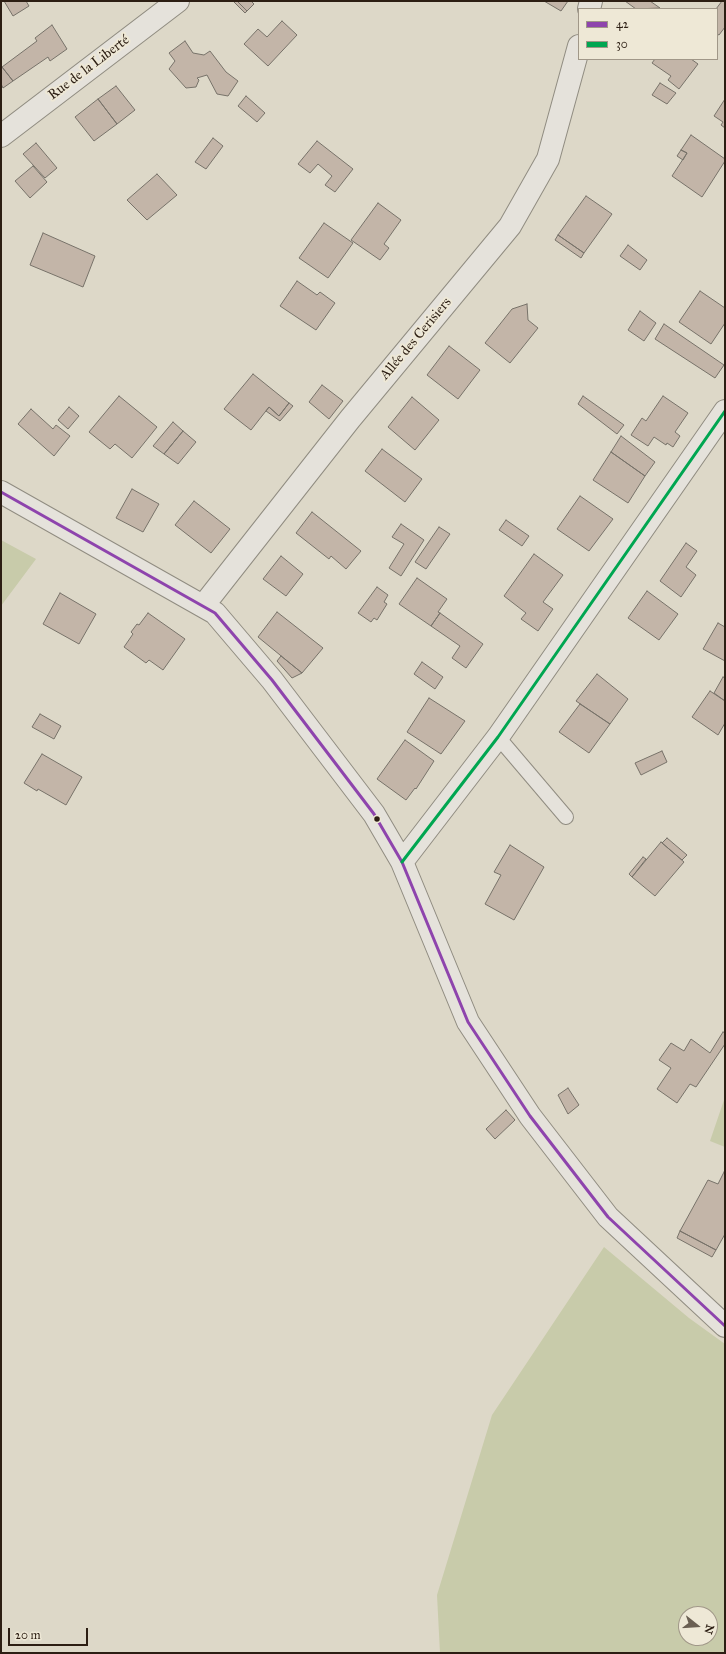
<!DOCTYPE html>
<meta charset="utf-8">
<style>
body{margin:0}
#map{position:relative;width:726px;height:1654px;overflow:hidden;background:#ddd8c8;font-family:"IM FELL Great Primer",serif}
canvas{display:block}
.frame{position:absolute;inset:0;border:2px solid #2c1e13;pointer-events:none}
.legend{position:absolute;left:578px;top:8px;width:140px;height:52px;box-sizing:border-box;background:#eee8d6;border:1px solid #a09788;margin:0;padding:5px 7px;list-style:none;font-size:12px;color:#2c1e13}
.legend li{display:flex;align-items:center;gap:8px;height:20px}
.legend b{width:20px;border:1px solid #a09788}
.north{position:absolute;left:678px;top:1606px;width:40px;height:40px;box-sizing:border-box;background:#eee8d6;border:1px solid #a09788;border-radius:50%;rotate:107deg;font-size:11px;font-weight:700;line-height:16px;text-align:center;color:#2c1e13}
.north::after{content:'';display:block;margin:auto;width:14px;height:18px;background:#6a5f52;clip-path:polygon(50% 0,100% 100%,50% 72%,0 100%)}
.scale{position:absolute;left:8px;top:1628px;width:80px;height:18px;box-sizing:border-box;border:2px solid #2c1e13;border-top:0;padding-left:5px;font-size:12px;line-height:14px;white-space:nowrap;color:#2c1e13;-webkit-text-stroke:3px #eee8d6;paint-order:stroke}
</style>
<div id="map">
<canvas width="726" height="1654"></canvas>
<div class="frame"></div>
<ul class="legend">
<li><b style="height:5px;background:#8e44ad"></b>42</li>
<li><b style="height:5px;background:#00a651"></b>30</li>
</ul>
<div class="north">N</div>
<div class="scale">20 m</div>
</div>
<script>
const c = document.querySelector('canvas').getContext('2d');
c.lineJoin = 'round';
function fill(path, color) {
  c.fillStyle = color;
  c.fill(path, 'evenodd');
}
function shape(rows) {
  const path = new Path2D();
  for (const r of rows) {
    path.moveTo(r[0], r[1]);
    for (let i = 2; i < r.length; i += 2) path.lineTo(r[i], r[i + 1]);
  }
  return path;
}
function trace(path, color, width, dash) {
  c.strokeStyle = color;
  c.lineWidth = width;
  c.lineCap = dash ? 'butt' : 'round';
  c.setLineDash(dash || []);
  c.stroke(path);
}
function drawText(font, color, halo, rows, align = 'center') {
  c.font = font + ' "IM FELL Great Primer",serif';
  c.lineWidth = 4;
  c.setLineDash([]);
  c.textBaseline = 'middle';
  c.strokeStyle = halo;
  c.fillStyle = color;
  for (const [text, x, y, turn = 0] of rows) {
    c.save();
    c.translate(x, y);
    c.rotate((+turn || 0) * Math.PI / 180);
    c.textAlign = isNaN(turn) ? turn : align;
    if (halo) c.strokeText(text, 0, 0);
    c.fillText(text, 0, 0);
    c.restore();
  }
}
fill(shape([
 [1,540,36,559,1,606],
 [725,1097,725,1147,710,1141],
 [604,1247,689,1318,725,1344,725,1653,440,1653,437,1595,492,1415],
 [686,1614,710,1614,710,1638,686,1638]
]), '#c8cbaa');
const building = shape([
 [4,1,26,1,29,6,13,16,4,1],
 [233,1,237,1,247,11,245,13,233,1],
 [237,1,251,1,254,4,247,11,237,1],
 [544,1,568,1,561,11,544,1],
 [625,1,650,1,660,8,636,9,625,1],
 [722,1,725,1,725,27,719,35,717,34,716,9,722,1],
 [282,21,297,35,268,66,244,44,258,29,267,37,282,21],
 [52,25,67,49,50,61,48,57,13,81,2,67,37,41,35,38,52,25],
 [185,41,193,53,204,55,210,51,226,72,238,81,228,96,217,94,207,75,197,78,199,80,196,87,186,88,169,69,175,61,169,53,185,41],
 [655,59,691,59,698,64,679,89,668,80,671,76,652,63,655,59],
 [1,67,2,67,13,81,3,88,1,84,1,67],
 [660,83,676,93,667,104,652,95,660,83],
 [116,86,135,110,117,124,98,99,116,86],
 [246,96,265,113,257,122,238,106,246,96],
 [98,99,117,124,94,141,75,117,98,99],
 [725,99,725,128,721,125,723,122,714,116,725,99],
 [691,135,725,159,725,161,702,197,672,176,687,153,681,150,691,135],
 [213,138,223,146,206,169,195,162,213,138],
 [317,141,353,169,335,192,325,185,332,176,318,164,310,173,298,164,317,141],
 [36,143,57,168,45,178,23,154,36,143],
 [681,150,687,153,683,160,677,156,681,150],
 [33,166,47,182,30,198,15,181,33,166],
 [157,174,177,195,147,220,127,200,157,174],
 [586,196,612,214,584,253,558,235,586,196],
 [378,203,401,220,384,244,389,248,380,260,351,240,378,203],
 [324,223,353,243,328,278,299,258,324,223],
 [43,233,95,256,83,287,30,265,43,233],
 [558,235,584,253,581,258,555,240,558,235],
 [628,245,647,260,640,270,620,256,628,245],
 [297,281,317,295,320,292,335,303,316,330,280,306,297,281],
 [700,291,725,308,725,323,711,344,679,322,700,291],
 [527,304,528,320,538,328,510,363,485,343,512,309,527,304],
 [640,311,656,323,644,341,628,330,640,311],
 [664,324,724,365,715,378,655,339,664,324],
 [449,346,480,370,458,399,427,375,449,346],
 [253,374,289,403,279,416,269,407,251,430,224,409,253,374],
 [322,385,343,401,329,419,309,402,322,385],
 [119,396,157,427,132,458,115,444,110,449,89,432,119,396],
 [583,396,624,425,617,434,578,404,583,396],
 [663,396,688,413,675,432,680,436,673,447,667,443,666,445,654,437,648,446,631,435,642,418,646,421,663,396],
 [412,397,439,420,415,450,388,427,412,397],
 [289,403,293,406,280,421,266,411,269,407,279,416,289,403],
 [69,407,79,416,68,429,58,420,69,407],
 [31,409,53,429,56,425,70,436,54,456,18,424,31,409],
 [173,422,183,431,164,454,153,446,173,422],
 [183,431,196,442,178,464,164,454,183,431],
 [621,436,655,462,645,476,611,452,621,436],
 [382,449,422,479,405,502,365,471,382,449],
 [611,452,645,476,628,503,593,480,611,452],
 [132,489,159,504,143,532,116,518,132,489],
 [580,496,613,519,589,551,557,529,580,496],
 [194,501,230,529,211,553,175,525,194,501],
 [312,512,361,551,346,569,331,556,329,559,296,533,312,512],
 [506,520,529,536,522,546,499,530,506,520],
 [401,524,424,540,401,576,389,568,404,544,392,537,401,524],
 [439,527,450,534,426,569,415,562,439,527],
 [686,543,697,551,686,567,696,575,681,597,660,581,686,543],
 [534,554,563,575,543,602,553,609,538,631,521,619,526,613,504,596,534,554],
 [281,556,303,574,286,596,263,579,281,556],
 [417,578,447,599,438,612,440,613,431,626,399,604,417,578],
 [377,587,388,595,384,602,387,604,377,620,374,618,371,622,358,613,377,587],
 [647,591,678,614,659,640,628,618,647,591],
 [60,593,96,614,79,644,43,624,60,593],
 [277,612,323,648,302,673,258,637,277,612],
 [148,613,185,639,163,670,149,660,146,663,124,647,133,634,131,632,137,624,139,625,148,613],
 [440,613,483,644,466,668,452,658,460,646,431,626,440,613],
 [718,623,725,627,725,661,703,649,718,623],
 [281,656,302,673,292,678,277,661,281,656],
 [422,662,443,677,435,689,414,674,422,662],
 [597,674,628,699,610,724,576,701,597,674],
 [723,677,725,678,725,701,714,693,723,677],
 [710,691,725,701,725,723,718,735,692,717,710,691],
 [429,698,465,721,441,754,407,732,429,698],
 [580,704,610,724,589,753,559,732,580,704],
 [40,714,61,726,54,739,32,727,40,714],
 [405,740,434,761,416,789,415,788,406,800,377,779,405,740],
 [662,751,667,762,641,775,635,763,662,751],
 [42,754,82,777,66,805,38,789,37,791,24,783,42,754],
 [667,838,687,855,682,860,662,843,667,838],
 [661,842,684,862,655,896,632,877,661,842],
 [510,845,544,867,514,920,485,904,501,875,494,872,510,845],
 [643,857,646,859,632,877,629,874,643,857],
 [723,1032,725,1033,725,1044,696,1087,690,1084,677,1103,657,1089,671,1068,659,1060,671,1043,684,1051,691,1039,710,1053,723,1032],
 [568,1088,579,1105,568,1114,558,1095,568,1088],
 [506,1110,515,1120,495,1139,486,1129,506,1110],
 [724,1172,725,1173,725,1234,716,1250,680,1231,708,1180,718,1184,724,1172],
 [680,1231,716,1250,712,1257,677,1238,680,1231]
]);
fill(building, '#c3b5a8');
trace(building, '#777269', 1);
const lane = shape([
 [498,737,566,817]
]);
const street = shape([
 [589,9,591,1],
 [1,136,178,1],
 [1,492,215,613,272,680,374,814,402,862,468,1022,530,1116,608,1217,725,1326],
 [203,606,350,419,510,226,548,159,579,46],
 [402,862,498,737,725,411]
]);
trace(lane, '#908c81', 16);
trace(street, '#908c81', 24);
trace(lane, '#e5e2db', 14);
trace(street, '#e5e2db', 22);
trace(shape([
 [1,492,215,613,272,680,374,814,402,862,468,1022,530,1116,608,1217,725,1326]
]), '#8e44ad', 3);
trace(shape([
 [402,862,498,737,725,411]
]), '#00a651', 3);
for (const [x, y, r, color] of [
 [377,819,3.5,"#2c1e13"]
]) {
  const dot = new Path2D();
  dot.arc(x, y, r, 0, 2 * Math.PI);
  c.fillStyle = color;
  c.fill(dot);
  trace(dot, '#eee8d6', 1.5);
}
drawText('14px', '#2c1e13', '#eee8d6', [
 ["Rue de la Liberté",89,68,-37],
 ["Allée des Cerisiers",416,339,-50]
]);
</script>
